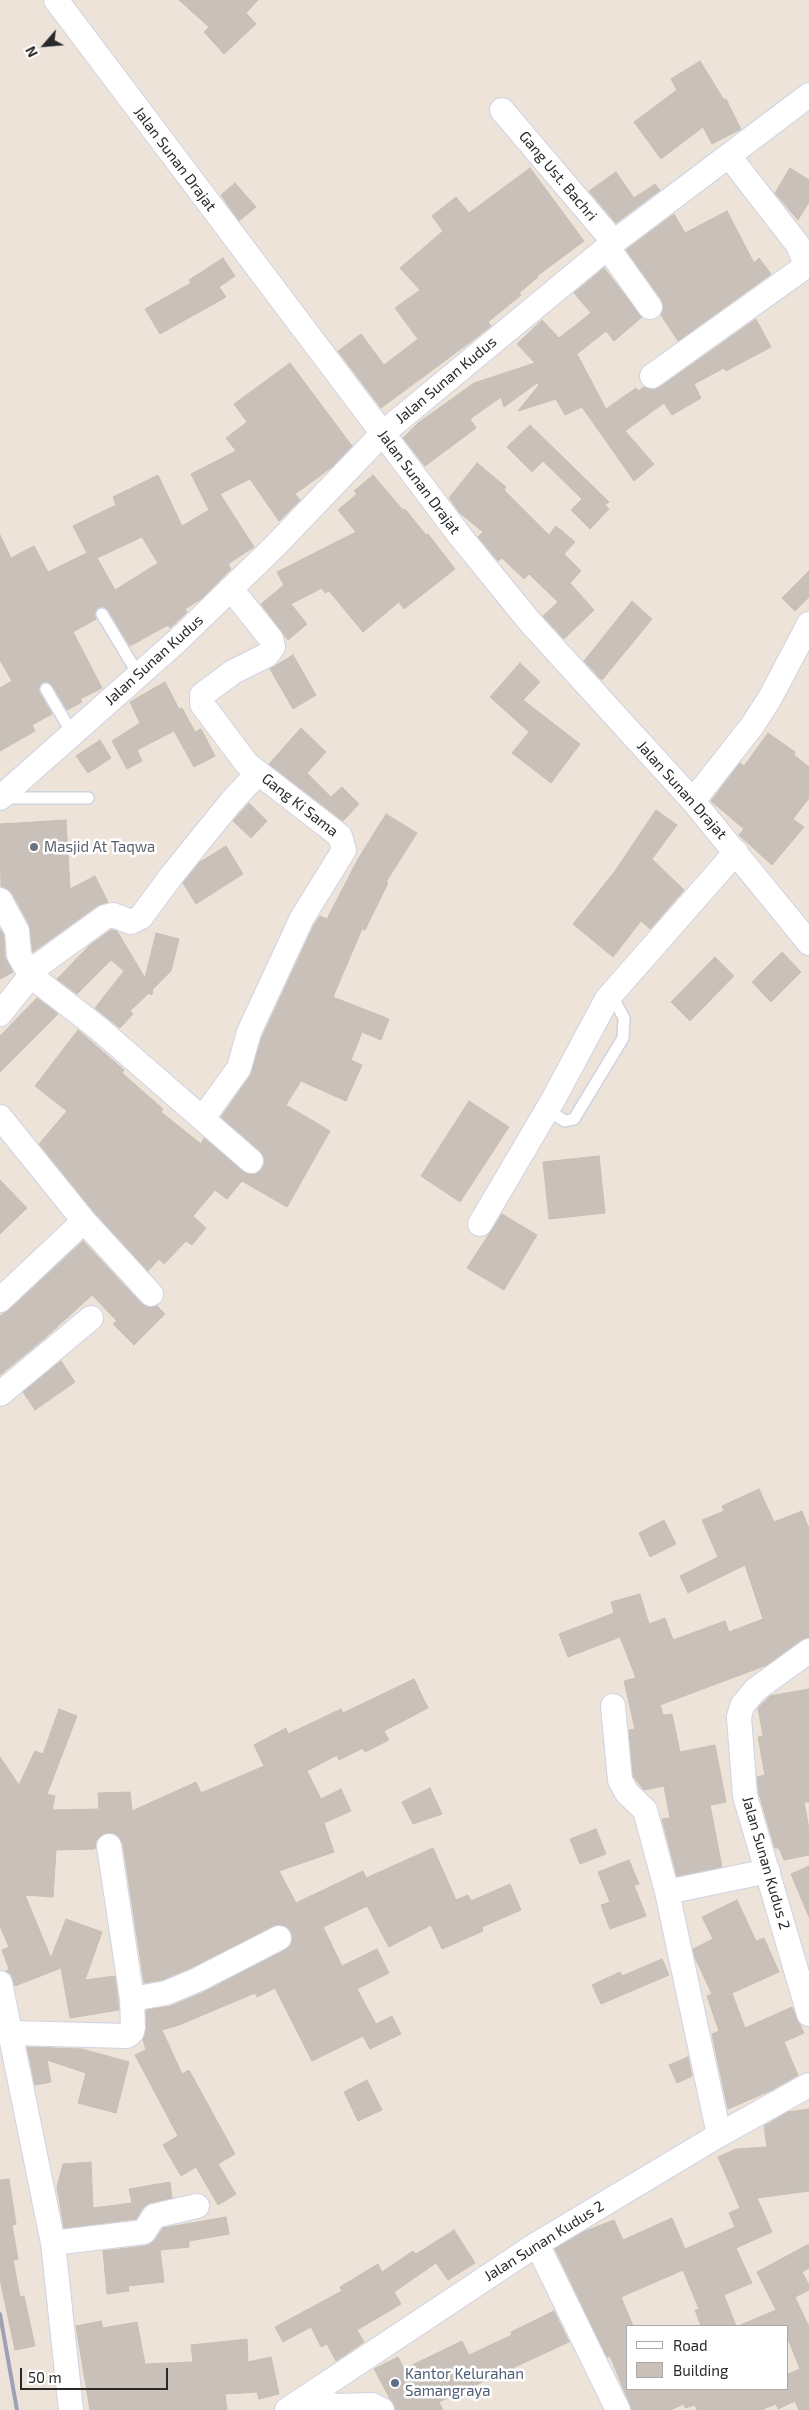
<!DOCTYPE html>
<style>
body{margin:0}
#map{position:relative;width:809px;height:2410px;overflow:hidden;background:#ede3d9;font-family:"Exo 2",sans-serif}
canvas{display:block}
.legend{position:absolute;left:626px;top:2325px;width:162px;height:65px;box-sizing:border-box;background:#fff;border:1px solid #a9a9a9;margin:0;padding:6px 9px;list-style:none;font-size:15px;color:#292929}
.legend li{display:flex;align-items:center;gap:10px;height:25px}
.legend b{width:25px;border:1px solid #a9a9a9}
.north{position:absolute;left:20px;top:20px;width:50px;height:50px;-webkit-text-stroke:4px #fff;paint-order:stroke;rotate:243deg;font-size:14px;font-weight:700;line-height:20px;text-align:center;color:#292929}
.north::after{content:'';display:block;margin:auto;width:18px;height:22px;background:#292929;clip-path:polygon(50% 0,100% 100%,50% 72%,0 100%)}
.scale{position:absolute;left:20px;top:2368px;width:148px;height:22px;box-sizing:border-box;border:2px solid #292929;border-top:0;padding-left:6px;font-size:15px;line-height:18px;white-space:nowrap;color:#292929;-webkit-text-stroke:4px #fff;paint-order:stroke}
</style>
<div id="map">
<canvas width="809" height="2410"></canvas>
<ul class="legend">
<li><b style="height:6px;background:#fff"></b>Road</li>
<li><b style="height:14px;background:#c8c0b9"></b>Building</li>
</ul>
<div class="north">N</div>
<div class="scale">50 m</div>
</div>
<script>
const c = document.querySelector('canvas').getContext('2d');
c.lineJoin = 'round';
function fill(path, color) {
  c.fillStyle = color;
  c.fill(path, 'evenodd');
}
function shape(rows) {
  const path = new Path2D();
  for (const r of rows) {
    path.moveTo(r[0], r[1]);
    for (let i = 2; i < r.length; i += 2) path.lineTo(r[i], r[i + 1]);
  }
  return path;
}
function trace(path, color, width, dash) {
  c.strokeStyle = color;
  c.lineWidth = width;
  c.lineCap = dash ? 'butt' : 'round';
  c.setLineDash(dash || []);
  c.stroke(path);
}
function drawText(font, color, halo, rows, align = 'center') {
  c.font = font + ' "Exo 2",sans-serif';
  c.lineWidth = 5;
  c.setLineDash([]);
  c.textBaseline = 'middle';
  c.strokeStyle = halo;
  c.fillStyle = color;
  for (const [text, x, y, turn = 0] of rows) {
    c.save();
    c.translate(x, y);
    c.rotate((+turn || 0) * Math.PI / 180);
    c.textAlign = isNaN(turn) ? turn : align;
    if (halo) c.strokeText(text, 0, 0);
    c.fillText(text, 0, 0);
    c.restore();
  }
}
const building = shape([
 [179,0,258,0,246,13,256,24,224,54,204,32,209,27,179,0],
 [700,61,724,100,726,99,741,129,712,144,703,127,661,159,634,122,677,90,671,79,700,61],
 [530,168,584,241,537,276,538,277,519,293,521,295,488,322,491,326,473,340,381,408,338,351,361,334,384,365,418,339,395,308,420,290,400,268,443,231,432,216,456,197,469,213,530,168],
 [790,168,809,180,809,202,798,220,775,193,790,168],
 [616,172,634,198,655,184,660,190,616,223,589,191,616,172],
 [235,183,256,207,239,221,221,195,235,183],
 [727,211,754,263,759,258,771,274,678,341,661,315,664,306,661,299,626,250,674,214,685,233,727,211],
 [223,258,235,276,219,287,226,297,160,334,145,309,191,283,189,280,223,258],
 [604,268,642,317,614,341,606,331,577,354,606,409,636,388,638,391,644,387,653,390,660,387,756,319,771,347,726,371,724,368,694,384,701,398,672,415,664,403,625,431,654,464,634,481,582,407,565,415,556,399,518,411,539,385,537,383,504,407,501,397,470,419,476,428,425,466,403,438,418,423,474,383,535,363,517,344,542,320,559,338,591,313,574,293,604,268],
 [290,363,352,446,332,467,295,494,300,500,279,521,250,479,220,494,254,547,228,564,231,569,201,599,185,609,187,612,170,628,168,625,130,646,108,610,102,607,98,608,95,614,96,619,73,632,102,688,80,699,82,702,67,710,52,685,46,682,42,683,39,689,39,692,52,714,32,725,35,731,0,751,0,688,12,681,0,660,0,535,11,558,34,546,48,572,87,553,73,526,116,505,113,497,158,475,182,526,209,510,191,474,236,451,226,438,247,422,234,404,290,363],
 [142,537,158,563,115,590,97,558,142,537],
 [530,425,609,502,605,505,609,509,590,529,571,510,582,499,543,461,532,472,507,447,530,425],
 [477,463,506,487,504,490,549,535,556,526,575,542,564,554,581,571,570,583,594,610,564,639,543,616,558,602,529,574,524,579,502,558,498,561,478,537,483,532,460,513,449,498,477,463],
 [373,475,403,510,405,509,426,535,428,534,455,569,404,609,399,602,363,632,329,591,325,593,322,588,291,604,307,624,288,640,261,604,284,585,277,572,356,532,338,510,357,494,354,491,373,475],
 [809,571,809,597,795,611,782,598,809,571],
 [632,601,652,619,602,680,584,661,632,601],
 [293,655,316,695,293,709,270,669,293,655],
 [520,663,540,682,523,700,580,744,551,783,512,753,529,732,490,697,520,663],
 [165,682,179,709,182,708,195,732,201,729,215,756,194,767,174,731,137,750,142,761,127,769,112,741,140,723,130,702,165,682],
 [301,728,326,752,307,773,331,797,342,787,359,804,343,821,269,764,301,728],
 [768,733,795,752,794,755,809,767,809,798,793,819,804,827,772,865,739,835,744,829,711,801,740,763,744,766,768,733],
 [100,740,111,758,88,773,76,756,100,740],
 [249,803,267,821,251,838,233,821,249,803],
 [656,810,677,825,652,859,684,890,650,929,641,921,613,957,573,924,615,871,656,810],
 [386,814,417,833,386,882,388,883,365,930,362,929,333,997,389,1019,381,1040,362,1032,351,1060,362,1065,346,1101,301,1081,286,1105,330,1131,287,1207,242,1181,227,1199,215,1190,193,1216,206,1228,192,1245,186,1241,164,1264,159,1259,148,1271,94,1212,39,1144,67,1111,35,1086,78,1030,124,1070,122,1073,163,1109,161,1112,201,1144,204,1138,248,1174,255,1174,261,1170,265,1163,260,1151,221,1117,250,1076,262,1037,314,925,320,916,327,919,358,859,386,814],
 [66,820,70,889,95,876,108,902,97,906,33,952,29,924,12,893,1,886,0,824,66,820],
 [226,846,243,874,196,904,183,883,200,862,226,846],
 [0,929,4,935,5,957,13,972,0,979,0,929],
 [111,930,117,931,145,978,156,933,179,939,171,971,152,990,153,993,151,995,149,993,130,1011,133,1014,120,1028,95,1008,124,971,111,960,77,994,57,979,90,945,111,930],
 [782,952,801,972,771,1002,752,982,782,952],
 [715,957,734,976,690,1021,671,1002,715,957],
 [37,998,58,1014,0,1072,0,1036,37,998],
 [469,1101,509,1127,460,1202,421,1176,469,1101],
 [599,1156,605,1213,549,1219,543,1162,599,1156],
 [0,1180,27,1208,0,1234,0,1180],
 [502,1214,537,1235,504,1290,467,1268,502,1214],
 [83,1241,141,1303,147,1307,157,1306,165,1314,134,1345,113,1324,117,1321,92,1295,45,1338,0,1375,0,1316,9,1310,83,1241],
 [61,1361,75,1382,35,1410,23,1392,61,1361],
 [759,1489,774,1522,802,1511,809,1529,809,1637,801,1640,767,1665,660,1705,663,1715,672,1714,680,1752,715,1745,726,1802,710,1805,722,1867,677,1876,662,1819,670,1818,664,1786,644,1790,633,1776,629,1730,635,1729,624,1681,636,1678,620,1637,568,1657,559,1634,614,1613,611,1602,640,1594,649,1624,665,1618,673,1640,725,1621,729,1632,763,1619,745,1565,688,1593,680,1576,718,1557,702,1520,724,1511,722,1506,759,1489],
 [664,1520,676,1544,650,1557,639,1533,664,1520],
 [414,1679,428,1708,384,1731,389,1740,365,1752,363,1748,339,1760,337,1755,307,1771,321,1799,341,1789,351,1811,324,1823,334,1852,279,1871,296,1903,363,1871,366,1878,433,1848,456,1900,468,1895,471,1901,510,1884,521,1910,482,1927,483,1931,442,1949,431,1925,389,1947,367,1906,323,1927,342,1966,377,1949,389,1973,357,1989,376,2024,392,2016,401,2034,370,2049,363,2036,312,2061,275,1988,257,1997,255,1993,179,2025,162,2030,182,2074,189,2070,235,2154,218,2164,236,2194,218,2205,196,2167,181,2176,163,2145,178,2136,135,2055,146,2050,143,2040,146,2030,146,2010,171,2006,202,1993,285,1950,291,1945,291,1932,286,1926,273,1926,191,1968,162,1980,144,1983,123,1844,114,1833,106,1833,96,1841,95,1849,56,1850,53,1897,25,1895,51,1958,66,1919,102,1932,85,1980,115,1976,119,2010,70,2018,61,1968,15,1986,11,1974,6,1971,9,1969,2,1950,9,1947,0,1926,0,1757,19,1785,35,1751,43,1754,59,1709,77,1716,47,1794,55,1796,52,1810,99,1809,98,1793,130,1792,132,1811,196,1782,201,1793,264,1766,254,1745,286,1728,288,1734,341,1709,343,1713,414,1679],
 [809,1689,809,1802,804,1802,809,1829,809,1855,784,1860,779,1848,775,1848,759,1794,757,1777,765,1775,758,1737,763,1736,758,1708,770,1696,809,1689],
 [430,1788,442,1814,413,1824,402,1802,430,1788],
 [596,1829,606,1854,580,1864,570,1839,596,1829],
 [629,1860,639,1884,634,1885,646,1916,610,1929,601,1905,610,1902,598,1872,629,1860],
 [809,1866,809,1917,791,1874,809,1866],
 [737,1900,756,1941,764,1938,779,1972,732,1993,745,2028,792,2007,804,2033,784,2042,798,2075,772,2090,728,2109,712,2034,719,2031,707,1996,712,1994,695,1958,693,1949,713,1939,702,1917,737,1900],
 [662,1959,669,1975,601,2004,592,1985,620,1972,622,1976,662,1959],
 [27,2047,82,2049,129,2062,116,2113,78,2103,86,2073,47,2060,51,2082,35,2085,27,2047],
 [688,2057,692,2076,677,2083,669,2065,688,2057],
 [367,2080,382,2110,358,2121,344,2092,367,2080],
 [809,2109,809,2191,757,2198,772,2232,736,2248,752,2283,724,2295,736,2326,701,2326,695,2310,699,2309,683,2270,621,2297,633,2326,628,2326,628,2389,788,2389,788,2374,800,2369,788,2339,788,2326,738,2326,776,2310,757,2272,809,2244,809,2268,802,2272,809,2285,809,2290,795,2297,809,2327,809,2410,799,2410,795,2401,778,2409,776,2404,761,2410,697,2410,695,2405,685,2408,684,2404,670,2410,632,2410,610,2356,607,2357,555,2249,583,2232,614,2220,623,2240,672,2218,685,2249,735,2227,729,2213,740,2208,718,2157,736,2149,767,2147,764,2126,788,2112,809,2109],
 [91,2162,93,2208,132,2203,129,2189,170,2182,172,2198,150,2203,142,2209,136,2219,64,2228,57,2187,63,2164,91,2162],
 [9,2179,16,2224,12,2225,18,2259,13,2260,20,2297,24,2296,35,2346,15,2350,0,2279,0,2180,9,2179],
 [226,2217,229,2234,189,2241,189,2247,160,2250,164,2282,128,2286,129,2291,107,2294,103,2251,146,2246,155,2240,163,2228,226,2217],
 [454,2230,475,2263,448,2280,436,2263,394,2292,401,2304,357,2330,364,2342,336,2361,327,2344,321,2347,311,2327,283,2342,275,2327,342,2291,340,2287,378,2264,382,2272,413,2251,416,2254,454,2230],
 [554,2311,569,2342,439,2402,443,2410,396,2410,374,2369,398,2357,404,2369,462,2341,469,2355,512,2335,511,2332,554,2311],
 [101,2321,103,2328,137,2322,145,2364,193,2362,191,2345,247,2339,248,2362,271,2357,279,2394,259,2399,257,2392,225,2394,227,2410,90,2410,76,2326,101,2321]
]);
fill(building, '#c8c0b9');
trace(building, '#c8bfb3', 1);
const service = shape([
 [102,614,138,674],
 [46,689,72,733],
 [2,798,88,798],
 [547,1110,565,1121,574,1119,623,1038,624,1018,611,994]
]);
const minor = shape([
 [56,0,460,536,530,622,693,801,809,943],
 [502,110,614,242],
 [608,248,650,307],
 [652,376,802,269,804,260,798,245,729,156],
 [0,798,177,641,275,546,383,433,614,242,809,95],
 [693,801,752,726,770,698,809,624],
 [0,900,17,931,19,955,31,976,97,1027,251,1161],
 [0,1014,39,965,105,917,113,915,131,922,141,917,172,875,231,802,258,773],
 [0,1117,84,1221,151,1294],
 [203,1118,239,1068,249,1032,302,918,344,850,340,836,247,764,202,704,202,695,233,672,267,655,273,647,271,639,231,589],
 [480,1224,553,1100,607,999,736,852],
 [0,1300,84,1221],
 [0,1394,91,1318],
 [809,1651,755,1690,742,1706,739,1717,745,1796,809,2014],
 [613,1706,620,1780,627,1793,645,1810,667,1892,719,2135],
 [109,1846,132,1999],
 [667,1892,768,1871],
 [0,1983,53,2243,71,2410],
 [11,2033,127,2036,132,2032,133,2027,132,1999,166,1993,197,1980,279,1938],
 [53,2243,144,2232,154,2216,197,2206],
 [537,2244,618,2410],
 [307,2397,337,2406,372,2405,382,2410],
 [287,2410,537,2244,719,2135,809,2085]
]);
trace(service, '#ced3e3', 14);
trace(minor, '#ced3e3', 26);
trace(service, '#fff', 11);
trace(minor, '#fff', 24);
trace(shape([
 [0,2314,17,2410]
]), '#9ca1b5', 4);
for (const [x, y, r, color] of [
 [34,847,5,"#6b7280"],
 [395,2383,5,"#5c6f8a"]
]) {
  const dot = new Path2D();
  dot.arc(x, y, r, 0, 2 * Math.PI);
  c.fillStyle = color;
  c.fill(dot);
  trace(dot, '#fff', 2);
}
drawText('15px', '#292929', '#fff', [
 ["Jalan Sunan Drajat",175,159,53],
 ["Gang Ust. Bachri",558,176,50],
 ["Jalan Sunan Kudus",446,380,-40],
 ["Jalan Sunan Drajat",419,482,53],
 ["Jalan Sunan Kudus",154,660,-42],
 ["Jalan Sunan Drajat",682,790,48],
 ["Gang Ki Sama",300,805,38],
 ["Jalan Sunan Kudus 2",766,1863,74],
 ["Jalan Sunan Kudus 2",544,2241,-32]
]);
drawText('15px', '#5b616d', '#fff', [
 ["Masjid At Taqwa",44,847]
], 'left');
drawText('15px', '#4e5e75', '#fff', [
 ["Kantor Kelurahan",405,2374],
 ["Samangraya",405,2391]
], 'left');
</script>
